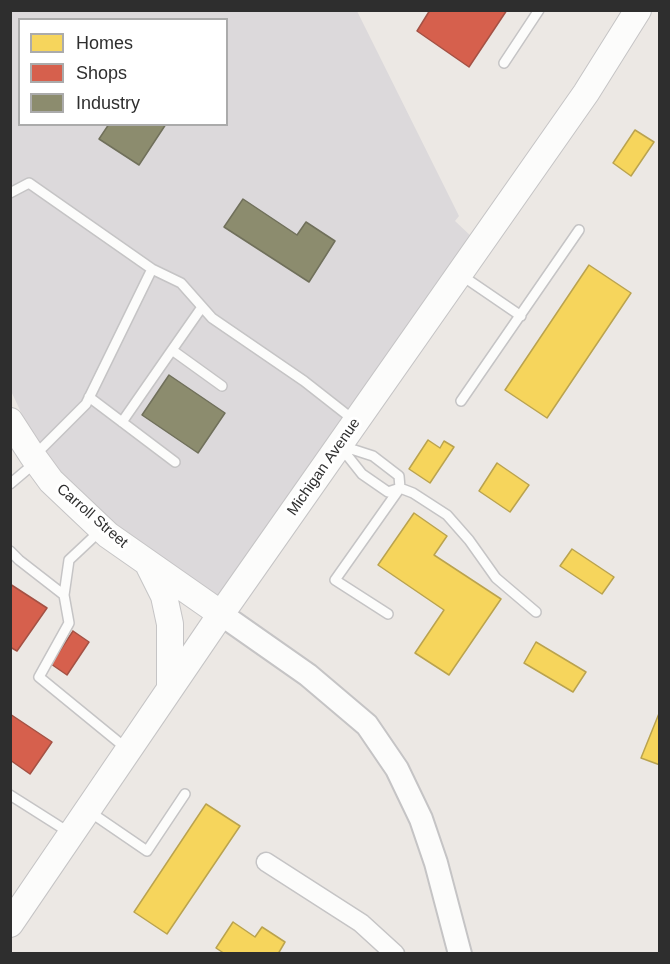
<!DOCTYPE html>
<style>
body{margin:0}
#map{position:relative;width:670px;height:964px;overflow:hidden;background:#ece8e4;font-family:Arial,sans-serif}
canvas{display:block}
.frame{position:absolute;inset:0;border:12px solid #2e2e2e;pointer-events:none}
.legend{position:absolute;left:18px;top:18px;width:210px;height:108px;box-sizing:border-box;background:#fff;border:2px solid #ababab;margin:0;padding:8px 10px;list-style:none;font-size:18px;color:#2e2e2e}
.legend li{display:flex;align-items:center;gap:12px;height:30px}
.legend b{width:30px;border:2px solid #ababab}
</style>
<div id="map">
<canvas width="670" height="964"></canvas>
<div class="frame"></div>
<ul class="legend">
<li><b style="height:16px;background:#f6d55c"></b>Homes</li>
<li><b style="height:16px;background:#d6604d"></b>Shops</li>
<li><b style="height:16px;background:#8c8c6e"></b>Industry</li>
</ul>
</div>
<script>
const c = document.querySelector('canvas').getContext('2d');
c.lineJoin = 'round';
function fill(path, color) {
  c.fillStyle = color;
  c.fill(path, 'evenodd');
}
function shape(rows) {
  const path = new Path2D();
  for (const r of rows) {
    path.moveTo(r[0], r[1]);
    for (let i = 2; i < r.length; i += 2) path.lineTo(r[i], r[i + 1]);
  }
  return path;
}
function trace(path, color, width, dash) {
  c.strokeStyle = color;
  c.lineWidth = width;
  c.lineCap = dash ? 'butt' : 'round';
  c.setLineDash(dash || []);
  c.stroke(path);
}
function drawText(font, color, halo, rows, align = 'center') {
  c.font = font + ' Arial,sans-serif';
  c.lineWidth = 6;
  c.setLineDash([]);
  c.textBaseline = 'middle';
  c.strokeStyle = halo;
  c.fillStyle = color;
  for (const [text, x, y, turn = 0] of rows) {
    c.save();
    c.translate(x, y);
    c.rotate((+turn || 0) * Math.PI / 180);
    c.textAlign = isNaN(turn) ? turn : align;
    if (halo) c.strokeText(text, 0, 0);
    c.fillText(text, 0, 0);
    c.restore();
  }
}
fill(shape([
 [11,11,357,11,459,216,455,221,473,238,220,601,154,554,150,548,147,550,115,527,51,464,33,438,11,391],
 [20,20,226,20,226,124,20,124]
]), '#dcd9db');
const homes = shape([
 [635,130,654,142,631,176,613,163,635,130],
 [589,265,631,293,547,418,505,390,589,265],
 [428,440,440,448,444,441,454,447,430,483,409,469,428,440],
 [497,463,529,485,510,512,479,491,497,463],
 [414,513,447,536,434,555,501,599,449,675,415,653,444,610,378,565,414,513],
 [572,549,614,577,602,594,560,566,572,549],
 [536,642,586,672,573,692,524,663,536,642],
 [660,711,660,765,641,758,660,711],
 [206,804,240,826,167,934,134,912,206,804],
 [233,922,255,937,262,927,285,942,278,954,225,954,216,948,233,922]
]);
fill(homes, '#f6d55c');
trace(homes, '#baa34e', 1.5);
const shops = shape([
 [430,10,507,10,469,67,417,31,430,10],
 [10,584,47,608,17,651,10,647,10,584],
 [73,631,89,642,67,675,51,664,73,631],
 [10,714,52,742,30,774,10,760,10,714]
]);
fill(shops, '#d6604d');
trace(shops, '#a45144', 1.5);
const industry = shape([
 [109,124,166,124,139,165,99,139,109,124],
 [243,199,297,235,306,222,335,241,309,282,224,227,243,199],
 [169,375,225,413,198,453,142,415,169,375]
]);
fill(industry, '#8c8c6e');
trace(industry, '#70705b', 1.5);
const service = shape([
 [504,63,539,10],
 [10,193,29,183,152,269],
 [461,275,521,316],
 [202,307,172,350,222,386],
 [89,397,175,462],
 [461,401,579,230],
 [122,422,172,350],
 [339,445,373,456,399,476,400,488,388,492,362,474,339,445],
 [35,455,86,404,152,269,181,283,212,318,304,381,355,421],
 [10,484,36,462],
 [101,530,69,560,64,595,69,623,39,677,127,749],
 [10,551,19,560,64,595],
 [388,614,335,580,400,488,413,493,447,515,469,540,496,578,536,612],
 [10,795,70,833],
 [90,812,147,851,185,794]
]);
const minor = shape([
 [266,862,361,923,395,954]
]);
const tertiary = shape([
 [221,614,308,675,367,725,397,769,421,819,436,863,460,954]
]);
const secondary = shape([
 [10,421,32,455,51,481,108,535,221,614],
 [148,564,164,596,170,624,170,688],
 [10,924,221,614,586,93,638,10]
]);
trace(service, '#c5c4c5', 12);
trace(minor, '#c5c4c5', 21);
trace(tertiary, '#c5c4c5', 26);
trace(secondary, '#c5c4c5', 28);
trace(service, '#fcfcfb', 9);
trace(minor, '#fcfcfb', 18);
trace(tertiary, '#fcfcfb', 22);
trace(secondary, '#fcfcfb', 26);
drawText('15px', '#2e2e2e', '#fff', [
 ["Michigan Avenue",324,467,-55],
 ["Carroll Street",92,516,41]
]);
</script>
